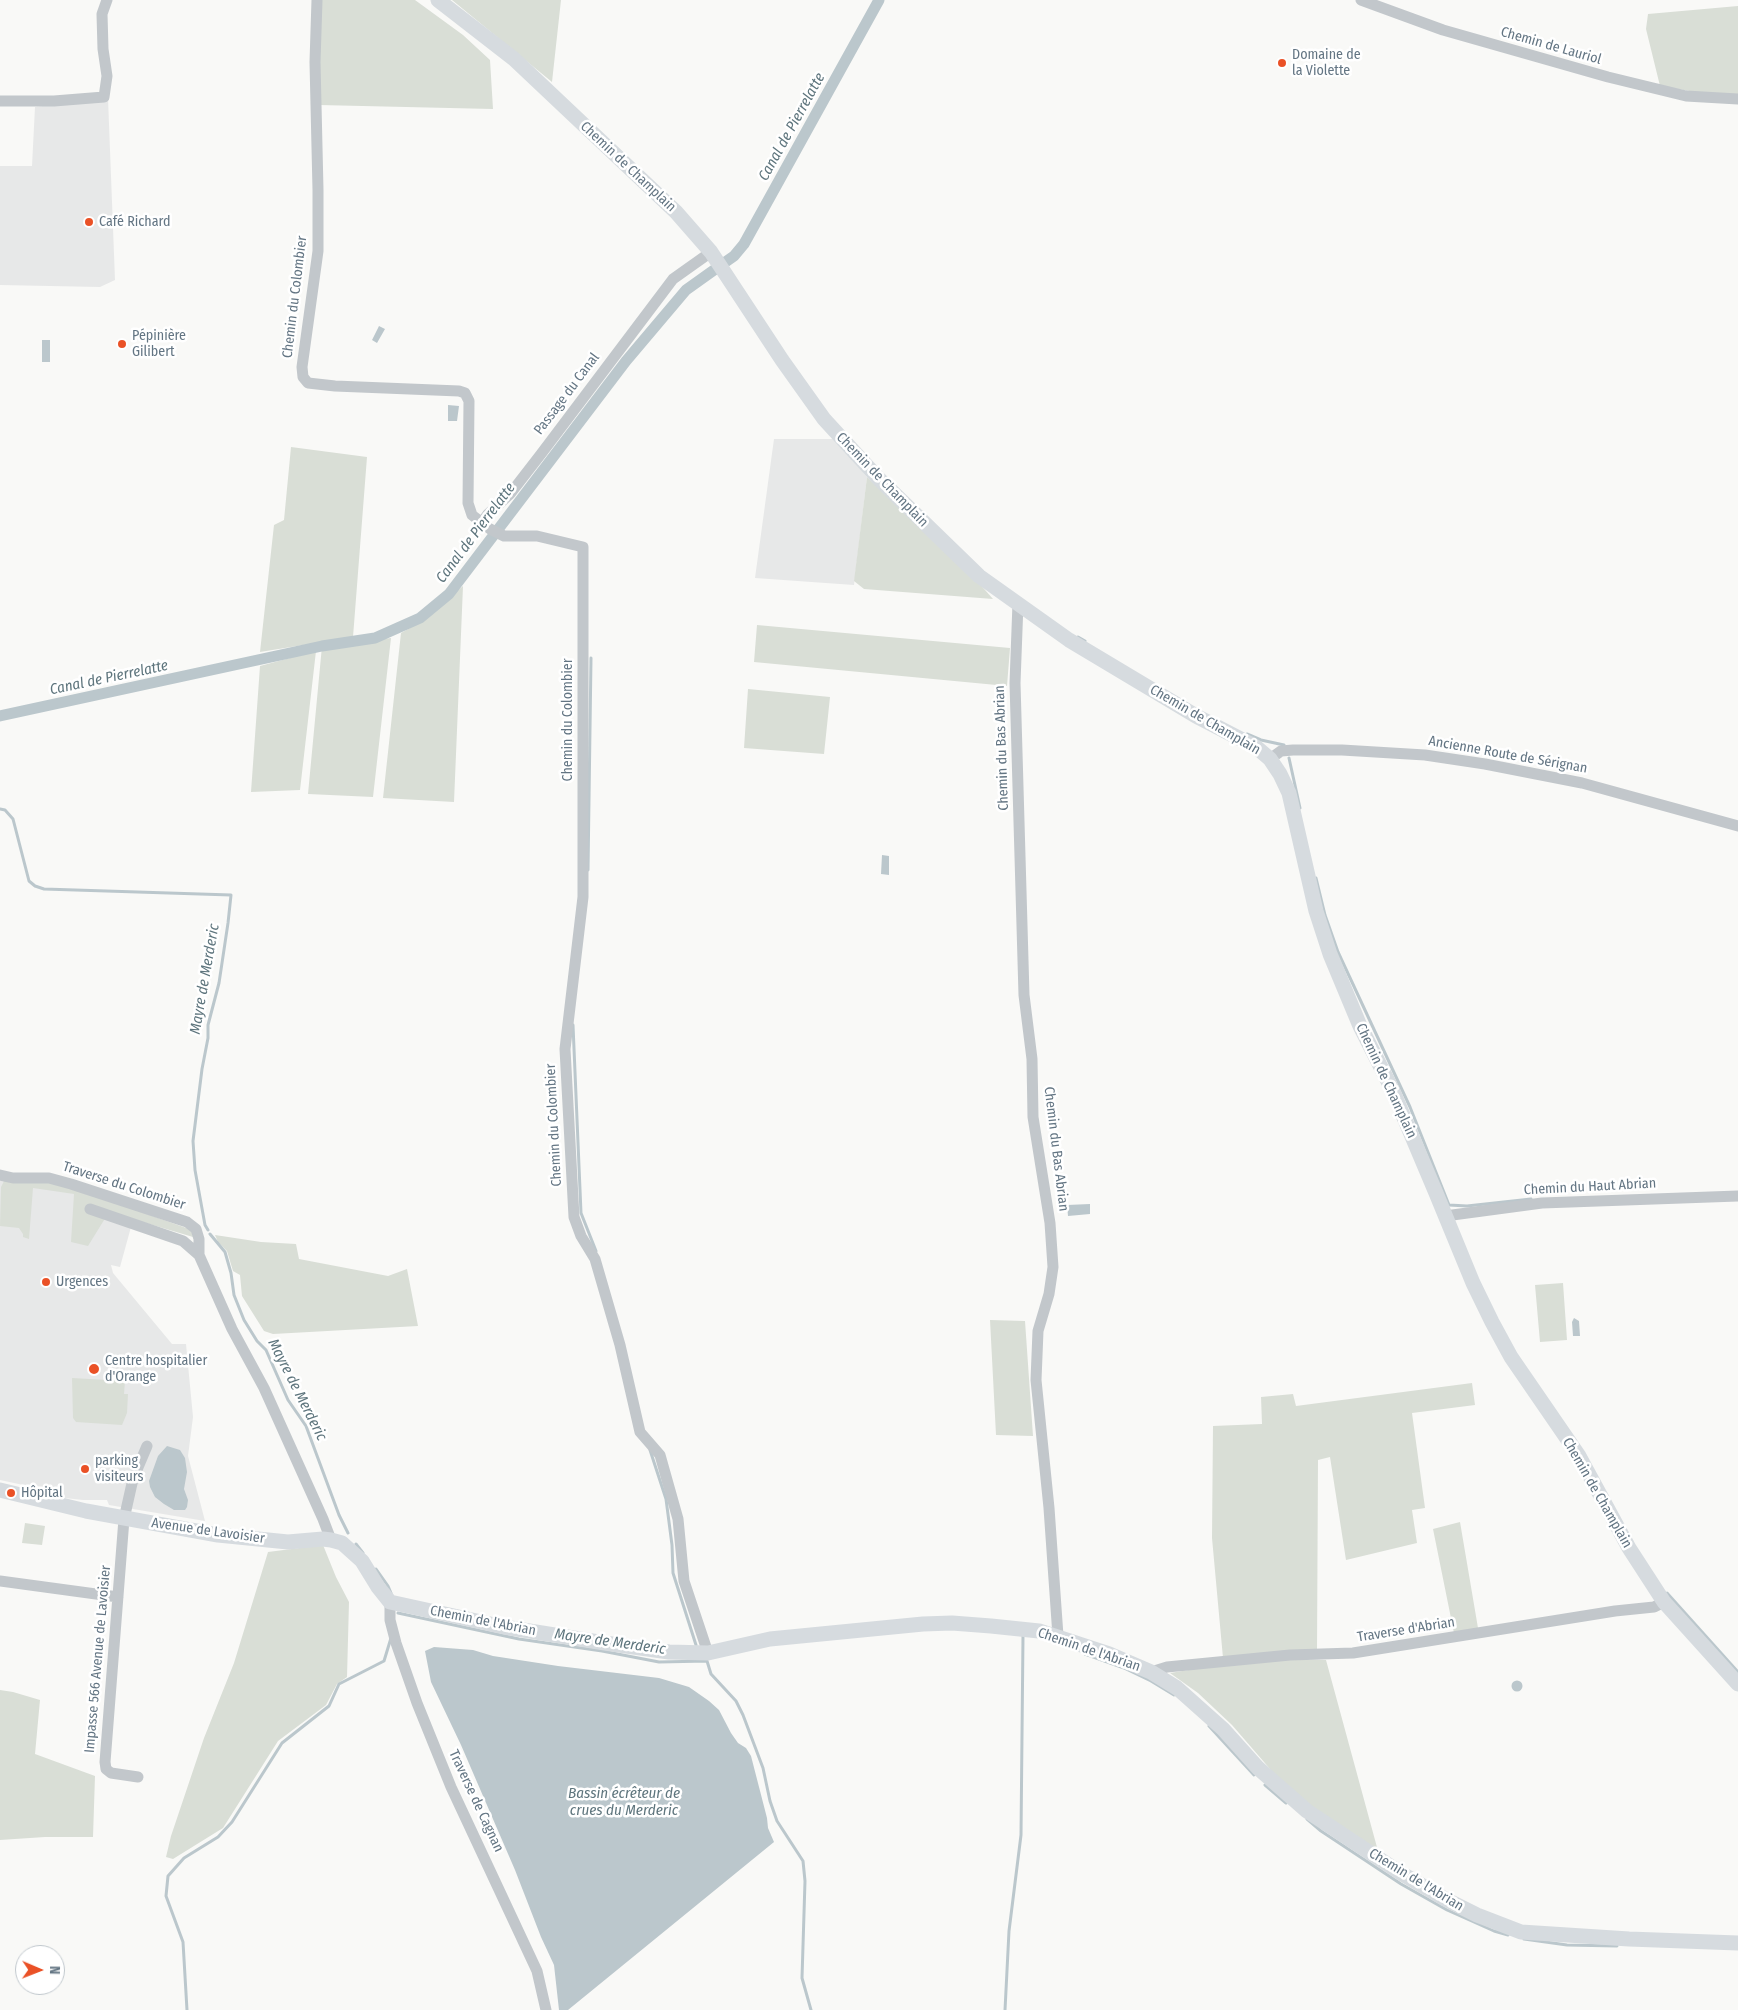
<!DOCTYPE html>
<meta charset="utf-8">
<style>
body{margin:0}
#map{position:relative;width:1738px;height:2010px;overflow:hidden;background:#f9f9f7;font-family:"Fira Sans Condensed",sans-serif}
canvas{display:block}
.north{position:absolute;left:15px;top:1945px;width:50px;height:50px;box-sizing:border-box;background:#fff;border:1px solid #c1c8cd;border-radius:50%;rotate:91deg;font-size:14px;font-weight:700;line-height:20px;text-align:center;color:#637583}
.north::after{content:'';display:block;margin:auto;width:18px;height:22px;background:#ea5126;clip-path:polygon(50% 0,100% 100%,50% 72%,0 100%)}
</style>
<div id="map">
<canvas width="1738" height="2010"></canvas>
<div class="north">N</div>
</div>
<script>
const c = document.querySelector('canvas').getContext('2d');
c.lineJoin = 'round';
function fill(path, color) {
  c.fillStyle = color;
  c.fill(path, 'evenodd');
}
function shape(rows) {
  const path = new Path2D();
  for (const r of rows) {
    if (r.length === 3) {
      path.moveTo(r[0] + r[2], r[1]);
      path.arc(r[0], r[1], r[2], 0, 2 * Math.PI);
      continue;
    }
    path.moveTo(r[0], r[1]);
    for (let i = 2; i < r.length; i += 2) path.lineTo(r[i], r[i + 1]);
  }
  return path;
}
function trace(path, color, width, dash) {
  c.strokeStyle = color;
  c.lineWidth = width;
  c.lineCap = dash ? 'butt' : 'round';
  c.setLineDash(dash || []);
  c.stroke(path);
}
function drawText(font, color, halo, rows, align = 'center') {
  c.font = font + ' "Fira Sans Condensed",sans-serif';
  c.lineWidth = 5;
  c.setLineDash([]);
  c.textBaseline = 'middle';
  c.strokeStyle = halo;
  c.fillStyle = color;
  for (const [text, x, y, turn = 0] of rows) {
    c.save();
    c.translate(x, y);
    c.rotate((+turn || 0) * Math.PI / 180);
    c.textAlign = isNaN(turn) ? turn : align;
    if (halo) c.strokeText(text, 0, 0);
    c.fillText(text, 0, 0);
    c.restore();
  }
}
fill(shape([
 [108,98,115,280,100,287,0,285,0,166,32,166,35,107],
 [774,439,835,439,867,477,854,585,755,578],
 [0,1181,46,1182,76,1191,131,1227,120,1267,111,1265,113,1273,172,1344,186,1344,193,1417,188,1456,205,1521,109,1505,107,1500,83,1500,56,1497,28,1486,0,1480]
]), '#e7e8e8');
fill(shape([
 [321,0,415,0,463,35,490,60,493,109,319,105],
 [452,0,561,0,552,82],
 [1738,6,1738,95,1707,94,1660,86,1646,29,1648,14],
 [291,447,367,457,353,637,260,652,274,525,284,520],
 [867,477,978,582,993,599,864,589,854,581],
 [463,586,454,802,383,798,401,633,424,620],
 [757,625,1010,648,1007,686,754,662],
 [391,638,373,797,308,794,322,646],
 [316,651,300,790,251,792,260,666],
 [748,689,830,697,824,754,744,748],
 [5,1179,48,1179,192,1230,193,1237,109,1212,88,1246,71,1242,74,1194,33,1188,29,1239,23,1237,23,1234,19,1228,0,1226,1,1187],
 [215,1235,261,1242,296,1244,299,1259,388,1276,407,1269,418,1326,273,1334,264,1331,242,1296,240,1275,233,1271,227,1251,218,1242],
 [1563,1283,1567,1340,1540,1342,1535,1285],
 [990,1320,1025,1321,1033,1436,996,1435],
 [72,1378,125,1381,124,1394,128,1394,127,1413,122,1425,76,1422,73,1418],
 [1472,1383,1475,1405,1412,1413,1425,1508,1412,1510,1417,1543,1346,1560,1330,1457,1318,1460,1317,1651,1223,1658,1212,1538,1213,1426,1262,1424,1261,1397,1293,1394,1296,1406],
 [1460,1522,1478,1628,1454,1633,1433,1529],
 [25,1523,45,1526,42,1545,22,1543],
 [323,1545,336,1577,349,1602,347,1677,337,1684,326,1705,278,1741,223,1828,173,1859,166,1857,171,1836,204,1738,234,1663,268,1552],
 [1287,1659,1326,1660,1378,1851,1314,1809,1277,1777,1232,1725,1198,1693,1170,1673,1213,1666],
 [0,1690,13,1692,40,1700,35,1754,95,1776,93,1837,45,1837,0,1840]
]), '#d9ded6');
fill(shape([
 [379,326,385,329,377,343,372,340],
 [42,340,50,340,50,362,42,362],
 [448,405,459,406,457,421,448,421],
 [882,855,889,856,889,875,881,874],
 [1090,1204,1090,1214,1068,1216,1067,1205],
 [1574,1318,1579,1321,1580,1336,1573,1336,1572,1322],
 [167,1446,180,1450,185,1458,187,1472,184,1489,188,1500,187,1507,185,1510,174,1510,164,1504,155,1497,150,1487,149,1481,158,1456],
 [434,1647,473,1650,493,1656,558,1666,659,1678,689,1687,709,1701,719,1710,731,1733,738,1743,746,1748,751,1756,767,1818,768,1828,774,1842,568,2010,559,2010,554,1965,541,1937,515,1870,461,1745,431,1682,425,1651],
 [1517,1686,5.5]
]), '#bbc7cc');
trace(shape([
 [1078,637,1085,641],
 [1247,734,1261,740,1284,745],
 [1289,758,1300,808],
 [0,809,5,810,13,819,29,881,35,886,44,889,231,895,228,923,219,983,208,1025,208,1038,202,1069,193,1141,195,1170,205,1225,208,1230],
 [588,870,591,658],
 [1316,878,1325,915,1338,952,1410,1107,1449,1205,1467,1206,1531,1199],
 [573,1025,581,1213,596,1251],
 [210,1234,225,1252,231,1273,234,1295,244,1320,257,1341,266,1350,288,1400,306,1426,339,1515,348,1533],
 [650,1450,666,1499,672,1545,673,1573,696,1645],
 [356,1544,363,1553],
 [376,1569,388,1586,391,1593],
 [1667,1593,1738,1672],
 [398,1613,519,1639,602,1651,659,1662,707,1661,711,1674,736,1701,743,1715,763,1768,770,1801,777,1821,803,1861,805,1881,802,1978,811,2010],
 [1085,1654,1124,1668,1151,1681,1174,1695],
 [1209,1726,1254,1775],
 [1265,1785,1286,1803],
 [1307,1819,1321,1831,1401,1884,1447,1910,1494,1931,1508,1935],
 [1524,1939,1567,1945,1617,1946],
 [187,2010,183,1942,166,1896,168,1876,184,1858,218,1837,232,1822,282,1743,329,1706,339,1684,384,1661,391,1638],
 [1005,2010,1009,1931,1021,1835,1023,1636]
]), '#bbc7cc', 3);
trace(shape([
 [724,263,734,256,744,244,879,0],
 [0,716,322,646,375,638,420,618,449,594,626,361,686,290,714,270]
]), '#bbc7cc', 11);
trace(shape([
 [317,0,315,62,318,190,318,251,302,367,303,377,308,383,335,386,459,391,465,393,469,401,468,503,472,515,490,529,504,536,537,536,583,547,583,897,565,1049,574,1217,581,1236,595,1259,620,1345,640,1432,660,1455,678,1519,684,1581,708,1653],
 [1361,0,1443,30,1608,77,1686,96,1738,99],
 [0,101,54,101,104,97,107,76,103,49,102,14,107,0],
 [481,524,488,514,510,494,541,454,673,279,711,252],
 [1018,603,1015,683,1024,995,1032,1059,1033,1117,1050,1223,1053,1267,1049,1294,1038,1331,1036,1380,1049,1508,1058,1636],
 [1270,759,1281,751,1293,750,1342,750,1425,755,1485,764,1582,783,1738,826],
 [0,1175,13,1178,49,1178,71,1184,187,1222,196,1229,199,1239,199,1255,232,1329,264,1388,323,1519,331,1540],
 [90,1209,183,1241,199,1255],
 [1445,1216,1542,1203,1738,1196],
 [0,1581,118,1597],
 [390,1602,390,1620,396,1643,417,1703,451,1787,537,1971,546,2010],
 [1151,1672,1167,1667,1290,1655,1353,1653,1615,1611,1654,1607,1664,1602],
 [138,1777,111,1773,106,1769,105,1762,124,1519,133,1479,147,1446]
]), '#c2c7cb', 11);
trace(shape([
 [438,0,514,59,676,212,711,252,782,360,824,419,879,479,979,576,1069,640,1196,716,1256,747,1270,759,1280,774,1289,793,1316,911,1330,954,1360,1026,1392,1089,1436,1193,1473,1283,1492,1322,1511,1357,1579,1456,1629,1548,1664,1602,1738,1684],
 [0,1490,86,1511,218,1535,288,1542,323,1539,331,1540,342,1543,362,1561,378,1587,390,1602,504,1627,605,1643,669,1652,708,1653,770,1639,923,1624,952,1623,991,1626,1039,1631,1109,1654,1151,1672,1177,1688,1223,1729,1258,1768,1307,1811,1399,1872,1445,1899,1477,1915,1521,1932,1629,1939,1738,1943]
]), '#d6dbdf', 15);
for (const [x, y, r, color] of [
 [1282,63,5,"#ea5126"],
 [89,222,5,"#ea5126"],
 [122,344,5,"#ea5126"],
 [46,1282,5,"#ea5126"],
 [94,1369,6,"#ea5126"],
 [85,1469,5,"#ea5126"],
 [11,1493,5,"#ea5126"]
]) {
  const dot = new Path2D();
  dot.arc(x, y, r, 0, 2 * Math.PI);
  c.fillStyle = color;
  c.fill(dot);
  trace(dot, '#fff', 2);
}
drawText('14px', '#637583', '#fff', [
 ["Chemin de Lauriol",1551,46,16],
 ["Chemin de Champlain",628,167,43],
 ["Chemin du Colombier",295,297,-83],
 ["Passage du Canal",567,394,-53],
 ["Chemin de Champlain",882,480,46],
 ["Chemin du Colombier",568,720,-90],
 ["Chemin de Champlain",1205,720,30],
 ["Chemin du Bas Abrian",1002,748,-92],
 ["Ancienne Route de Sérignan",1508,755,10],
 ["Chemin de Champlain",1386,1081,65],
 ["Chemin du Colombier",554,1125,-93],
 ["Chemin du Bas Abrian",1056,1149,83],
 ["Traverse du Colombier",124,1186,18],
 ["Chemin du Haut Abrian",1590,1187,-3],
 ["Chemin de Champlain",1597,1493,60],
 ["Avenue de Lavoisier",208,1531,8],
 ["Chemin de l'Abrian",483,1621,11],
 ["Traverse d'Abrian",1406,1630,-9],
 ["Chemin de l'Abrian",1089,1650,19],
 ["Impasse 566 Avenue de Lavoisier",98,1659,-85],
 ["Traverse de Cagnan",476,1801,65],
 ["Chemin de l'Abrian",1416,1880,31]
]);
drawText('14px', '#637583', '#fff', [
 ["Domaine de",1292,55],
 ["la Violette",1292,71],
 ["Café Richard",99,222],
 ["Pépinière",132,336],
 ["Gilibert",132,352],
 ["Urgences",56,1282],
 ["Centre hospitalier",105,1361],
 ["d'Orange",105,1377],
 ["parking",95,1461],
 ["visiteurs",95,1477],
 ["Hôpital",21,1493]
], 'left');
drawText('italic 15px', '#5e757d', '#fff', [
 ["Canal de Pierrelatte",792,127,-61],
 ["Canal de Pierrelatte",476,533,-53],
 ["Canal de Pierrelatte",109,678,-12],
 ["Mayre de Merderic",205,979,-80],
 ["Mayre de Merderic",297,1390,63],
 ["Mayre de Merderic",610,1642,8],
 ["Bassin écrêteur de",624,1794],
 ["crues du Merderic",624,1811]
]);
</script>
